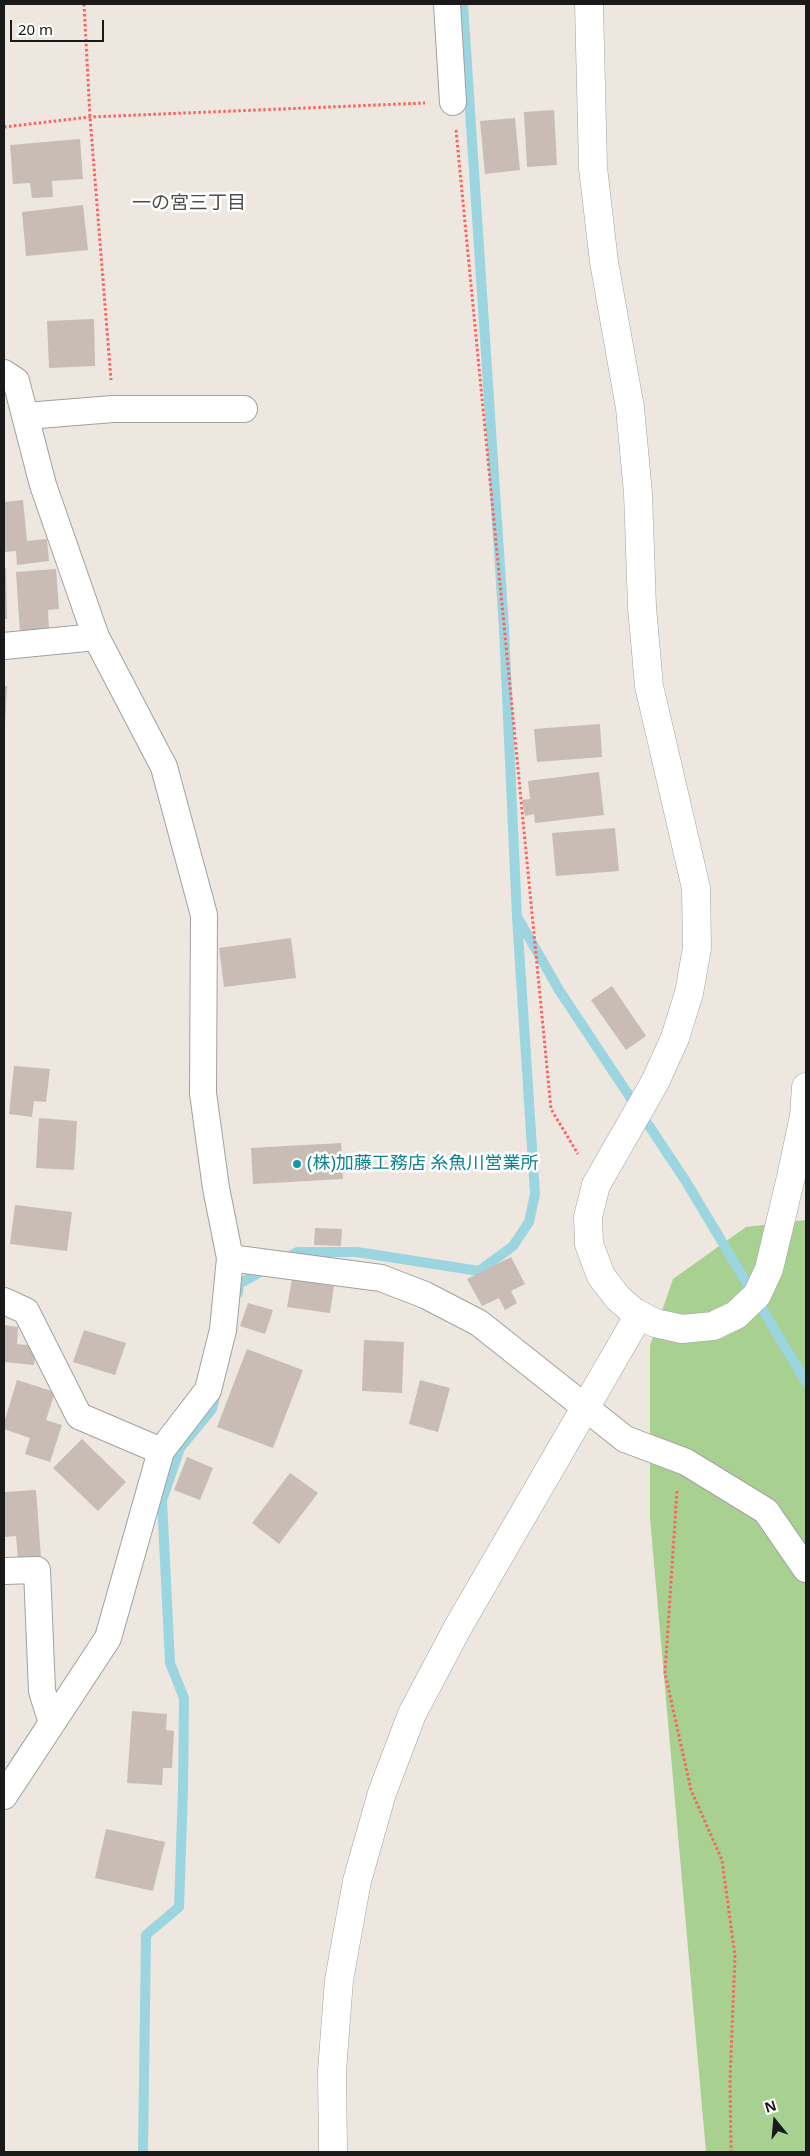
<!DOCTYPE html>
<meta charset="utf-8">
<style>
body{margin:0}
#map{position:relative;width:810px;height:2156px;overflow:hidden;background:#ede7df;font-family:"Noto Sans",sans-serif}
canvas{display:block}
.frame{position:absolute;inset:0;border:5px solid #1a1a1a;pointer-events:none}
.north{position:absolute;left:750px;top:2096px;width:50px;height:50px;-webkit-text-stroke:4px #fff;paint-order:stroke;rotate:343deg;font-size:14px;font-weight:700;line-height:20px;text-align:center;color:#1a1a1a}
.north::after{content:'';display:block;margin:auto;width:18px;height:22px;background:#1a1a1a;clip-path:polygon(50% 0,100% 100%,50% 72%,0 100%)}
.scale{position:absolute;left:10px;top:20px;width:94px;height:22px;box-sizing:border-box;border:2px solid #1a1a1a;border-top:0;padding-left:6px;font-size:15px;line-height:18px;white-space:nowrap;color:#1a1a1a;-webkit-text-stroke:4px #fff;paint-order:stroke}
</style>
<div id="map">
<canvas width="810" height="2156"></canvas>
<div class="frame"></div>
<div class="north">N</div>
<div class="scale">20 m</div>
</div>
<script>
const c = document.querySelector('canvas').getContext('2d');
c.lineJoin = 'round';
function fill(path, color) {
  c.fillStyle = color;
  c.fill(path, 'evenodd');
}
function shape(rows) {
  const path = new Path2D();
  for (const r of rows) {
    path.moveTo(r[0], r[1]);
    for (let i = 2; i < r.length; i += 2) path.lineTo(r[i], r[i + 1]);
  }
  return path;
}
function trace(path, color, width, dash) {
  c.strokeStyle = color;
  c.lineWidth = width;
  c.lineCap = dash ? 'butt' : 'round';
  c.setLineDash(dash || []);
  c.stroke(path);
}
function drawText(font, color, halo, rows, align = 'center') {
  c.font = font + ' "Noto Sans","Noto Sans JP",sans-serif';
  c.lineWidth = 5;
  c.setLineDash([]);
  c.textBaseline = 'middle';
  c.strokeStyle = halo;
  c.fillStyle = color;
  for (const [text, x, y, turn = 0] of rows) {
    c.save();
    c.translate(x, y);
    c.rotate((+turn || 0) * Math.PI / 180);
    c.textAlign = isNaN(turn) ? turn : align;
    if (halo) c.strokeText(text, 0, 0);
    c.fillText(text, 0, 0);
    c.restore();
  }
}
fill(shape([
 [806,1220,806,2152,706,2152,650,1518,650,1346,673,1279,746,1227]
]), '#a8d090');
trace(shape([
 [519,920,559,990,685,1180,806,1382],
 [283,1260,297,1252,357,1252,479,1271,513,1246,529,1222,535,1194,517,917,504,628,463,4],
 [238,1293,239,1284,266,1269],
 [143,2152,146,1935,179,1907,183,1790,184,1698,170,1663,162,1500,180,1448,212,1409,216,1393]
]), '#9bd5df', 10);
fill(shape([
 [554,110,557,165,527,167,524,112],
 [515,118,520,170,485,174,480,121],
 [80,139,83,179,52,181,53,197,32,198,30,183,13,184,10,145],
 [83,205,88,250,26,256,22,212],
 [94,319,95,366,49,368,47,321],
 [23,500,27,541,47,539,49,561,17,565,16,551,4,552,4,502],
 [4,568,6,568,7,619,4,619],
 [56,569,59,609,48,610,49,630,20,633,16,572],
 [4,686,7,686,5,724,4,724],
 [600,724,602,757,537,762,534,729],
 [599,772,604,815,535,823,534,814,525,816,522,800,530,799,528,781],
 [615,828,619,871,556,876,552,833],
 [291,938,296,978,224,987,219,948],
 [612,986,646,1036,626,1050,591,1000],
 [14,1066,50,1069,46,1102,34,1101,32,1117,9,1114],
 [39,1118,77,1121,74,1170,36,1168],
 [341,1143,343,1179,253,1184,251,1148],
 [15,1205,72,1212,67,1251,10,1244],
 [315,1228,342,1229,341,1246,314,1245],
 [511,1257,525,1284,511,1291,517,1303,505,1310,499,1298,482,1306,467,1279],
 [292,1279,334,1286,330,1313,287,1307],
 [248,1303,273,1310,265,1334,240,1326],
 [4,1325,18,1327,17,1344,36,1346,34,1365,4,1362],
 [84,1330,126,1343,115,1375,73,1362],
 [364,1340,404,1342,402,1393,362,1391],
 [247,1349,303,1370,273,1448,217,1427],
 [17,1380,55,1392,46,1420,62,1425,50,1462,25,1454,30,1438,4,1429,4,1423],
 [420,1380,450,1388,438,1432,409,1424],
 [82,1439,126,1482,98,1511,53,1468],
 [187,1457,213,1468,200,1500,174,1490],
 [290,1473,318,1493,279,1544,252,1523],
 [36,1490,41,1557,18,1559,16,1536,4,1537,4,1492],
 [132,1711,167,1714,166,1730,174,1731,172,1768,163,1768,162,1785,127,1783],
 [106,1829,165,1842,153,1891,95,1878]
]), '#c9bcb5');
const minor = shape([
 [447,4,453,102],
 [4,373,16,381,43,485,96,637,164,767,204,915,203,1093,216,1188,230,1258,223,1330,208,1390,161,1451,108,1638,4,1796],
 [26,416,113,409,244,409],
 [4,646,96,637],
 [230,1258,381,1278,425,1295,479,1323,625,1439,686,1462,766,1511,806,1569],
 [4,1301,26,1311,79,1416,161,1451],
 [4,1571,37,1570,42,1691,52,1723]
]);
const tertiary = shape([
 [589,4,593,168,604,262,630,408,638,493,642,607,649,686,696,888,697,948,689,993,675,1038,655,1082,596,1185,588,1217,589,1244,601,1276,618,1298,634,1312,655,1323,682,1329,713,1326,736,1315,757,1295,769,1269,791,1177,804,1116,806,1087],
 [333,2152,332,2071,339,1980,357,1881,382,1793,412,1714,458,1627,639,1315]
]);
trace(minor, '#a1a1a1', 28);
trace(tertiary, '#a1a1a1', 29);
trace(shape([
 [84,4,90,117,111,380],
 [4,127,90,117,425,103],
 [456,130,551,1109,578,1154],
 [677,1491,665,1673,691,1790,722,1860,735,1956,730,2079,731,2152]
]), '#ff625e', 3, [2.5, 2.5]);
trace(minor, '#fff', 26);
trace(tertiary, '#fff', 28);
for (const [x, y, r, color] of [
 [297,1164,5,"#0f9aa8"]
]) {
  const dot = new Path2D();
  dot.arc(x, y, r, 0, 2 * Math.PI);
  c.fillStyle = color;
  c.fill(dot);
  trace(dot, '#fff', 2);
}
drawText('18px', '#0d838f', '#fff', [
 ["(株)加藤工務店 糸魚川営業所",307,1164]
], 'left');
drawText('19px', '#4d4d4d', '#fff', [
 ["一の宮三丁目",189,204]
]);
</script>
